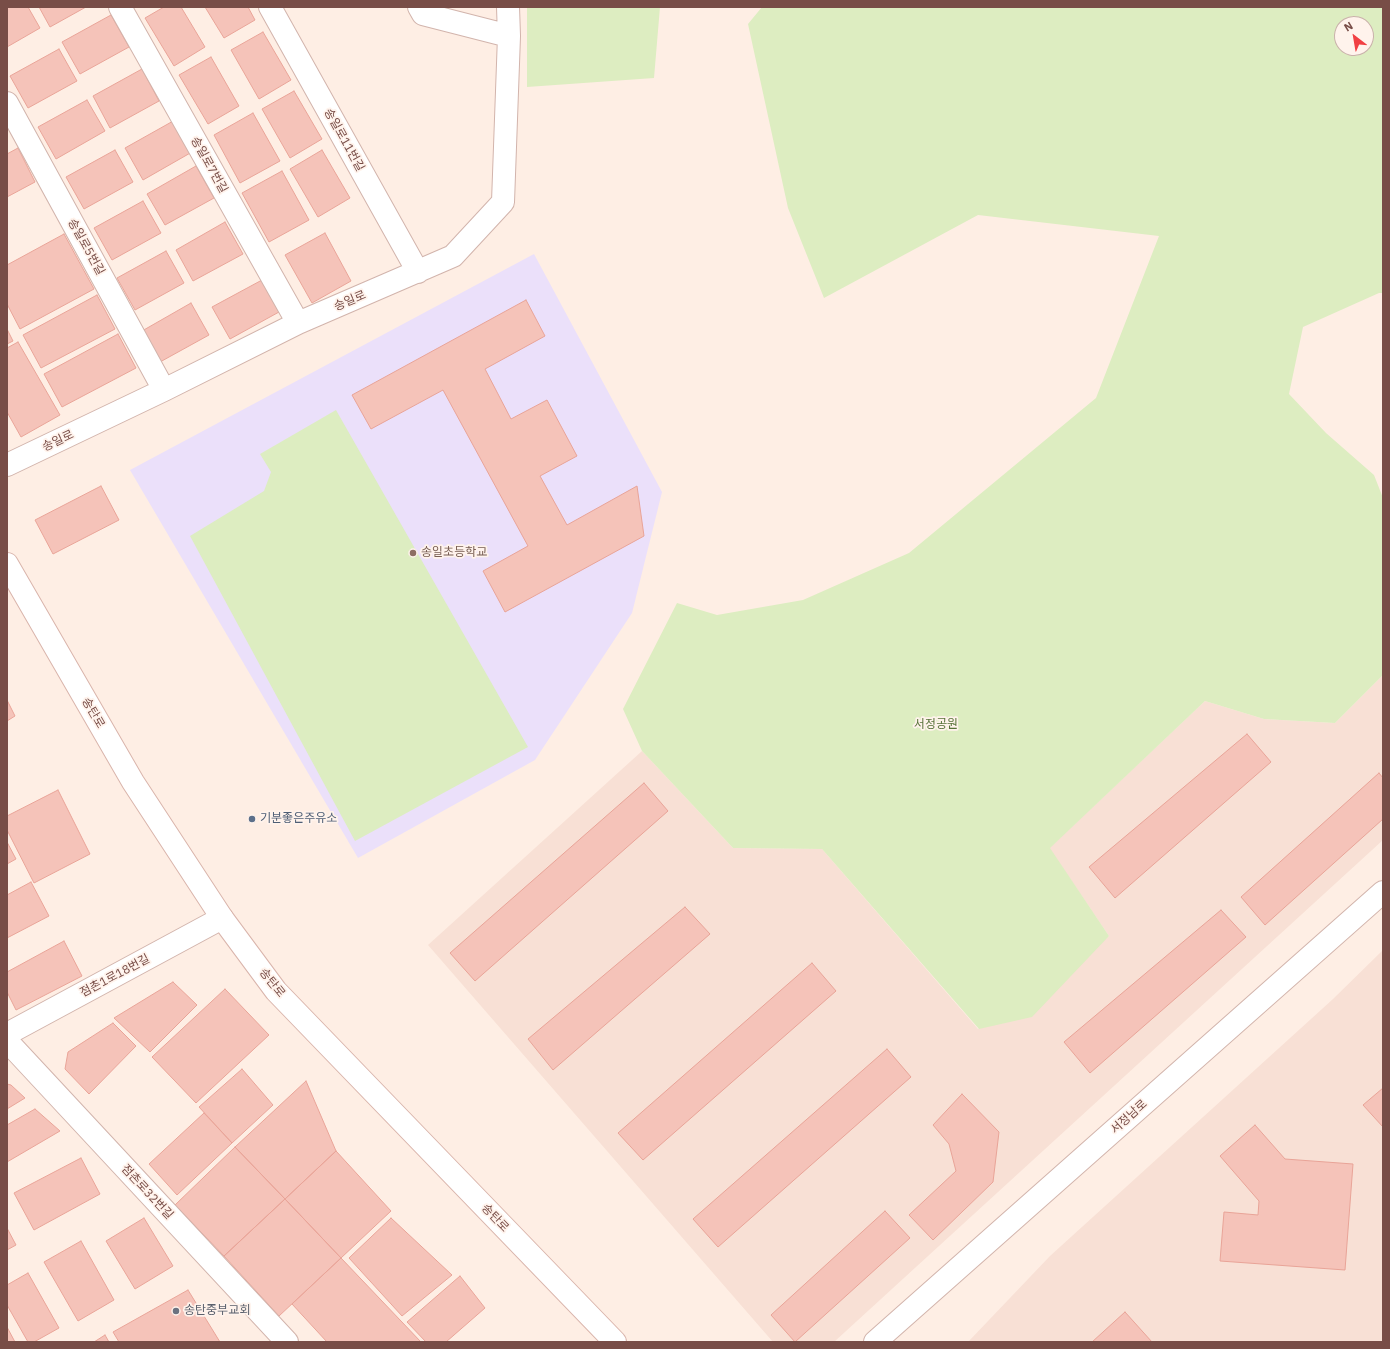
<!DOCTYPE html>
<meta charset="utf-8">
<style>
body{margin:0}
#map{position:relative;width:1390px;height:1349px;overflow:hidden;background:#feeee4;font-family:"IBM Plex Sans",sans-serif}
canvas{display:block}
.frame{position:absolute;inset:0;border:8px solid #784d47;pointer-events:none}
.north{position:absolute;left:1334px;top:16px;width:40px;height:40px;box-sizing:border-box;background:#fff3ec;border:1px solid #c9b1aa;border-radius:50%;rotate:329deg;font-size:11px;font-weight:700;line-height:16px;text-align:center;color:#784d47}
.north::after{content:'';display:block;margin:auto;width:14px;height:18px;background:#f14043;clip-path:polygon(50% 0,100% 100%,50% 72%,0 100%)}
</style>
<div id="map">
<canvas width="1390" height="1349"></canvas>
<div class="frame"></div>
<div class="north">N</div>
</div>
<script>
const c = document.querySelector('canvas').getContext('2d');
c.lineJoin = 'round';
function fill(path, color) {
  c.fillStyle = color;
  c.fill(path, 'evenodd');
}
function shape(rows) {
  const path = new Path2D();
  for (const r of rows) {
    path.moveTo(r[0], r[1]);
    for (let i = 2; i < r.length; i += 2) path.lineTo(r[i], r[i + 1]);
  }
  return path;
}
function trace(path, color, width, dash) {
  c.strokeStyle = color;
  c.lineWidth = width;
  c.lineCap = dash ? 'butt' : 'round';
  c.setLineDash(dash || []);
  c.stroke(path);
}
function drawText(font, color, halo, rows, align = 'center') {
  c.font = font + ' "IBM Plex Sans","Noto Sans KR",sans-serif';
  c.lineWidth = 3.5;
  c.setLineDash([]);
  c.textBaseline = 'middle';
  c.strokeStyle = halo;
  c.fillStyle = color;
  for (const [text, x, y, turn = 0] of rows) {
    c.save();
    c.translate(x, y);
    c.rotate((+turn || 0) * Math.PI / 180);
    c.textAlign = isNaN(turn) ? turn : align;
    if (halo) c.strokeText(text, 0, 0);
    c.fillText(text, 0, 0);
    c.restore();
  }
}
fill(shape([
 [1383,675,1383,840,834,1342,773,1342,428,945,642,751,733,848,822,849,978,1029,1109,936,1049,848,1205,701,1264,719,1335,723],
 [1383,950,1383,1342,968,1342,1050,1256,1333,999]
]), '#f8e0d5');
fill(shape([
 [534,254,662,492,632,613,535,760,358,858,130,470]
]), '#ebe0fa');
fill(shape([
 [527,7,660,7,654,78,527,87],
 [762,7,1383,7,1383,293,1379,293,1303,327,1289,394,1326,433,1374,475,1383,498,1383,675,1335,723,1264,719,1205,701,1050,848,1109,936,1032,1017,979,1029,822,849,733,848,642,751,623,709,677,603,717,615,803,600,909,553,1096,398,1159,236,978,215,824,298,788,208,748,24],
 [1342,24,1366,24,1366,48,1342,48],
 [336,410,528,747,355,841,190,536,264,491,271,472,260,454]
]), '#ddedc1');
const building = shape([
 [7,7,28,7,40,28,7,47,7,7],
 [39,7,86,7,50,27,39,7],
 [164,7,181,7,205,47,174,66,145,18,164,7],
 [205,7,248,7,255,20,224,38,205,7],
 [111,15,129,47,80,74,62,42,111,15],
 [263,32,291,80,259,99,231,50,263,32],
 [59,49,77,81,28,108,10,76,59,49],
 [211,57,239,106,208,124,179,75,211,57],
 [142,69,159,101,110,128,93,96,142,69],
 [294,91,322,139,290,158,262,109,294,91],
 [87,100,105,131,56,159,38,127,87,100],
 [253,113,280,161,240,183,214,135,253,113],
 [175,120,192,152,143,180,125,148,175,120],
 [18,148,35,182,7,197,7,154,18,148],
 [115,150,133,182,84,209,66,177,115,150],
 [322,150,350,198,318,217,290,169,322,150],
 [196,166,214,198,165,225,147,194,196,166],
 [282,171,309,220,269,242,242,193,282,171],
 [143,201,161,233,112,260,94,228,143,201],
 [225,222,243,254,193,281,176,250,225,222],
 [325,233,351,281,312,303,285,255,325,233],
 [64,234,94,289,20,329,7,304,7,265,64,234],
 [166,251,184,283,135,310,117,278,166,251],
 [262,280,279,312,230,339,212,307,262,280],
 [97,295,115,329,41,368,23,335,97,295],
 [526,300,545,336,485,369,511,419,547,400,577,456,540,476,567,525,637,486,644,536,505,612,483,571,528,546,443,390,371,429,352,395,526,300],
 [191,303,209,335,160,362,142,331,191,303],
 [7,329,13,341,7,344,7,329],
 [118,334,136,368,62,407,44,374,118,334],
 [18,342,60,415,21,437,7,412,7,348,18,342],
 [101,486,119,520,53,554,35,520,101,486],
 [7,700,15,716,7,721,7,700],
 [1247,734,1271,762,1115,898,1089,867,1247,734],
 [1379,773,1383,778,1383,819,1265,925,1241,897,1379,773],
 [644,783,668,811,475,981,450,953,644,783],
 [58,790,90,854,34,883,7,830,7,816,58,790],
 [7,842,16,859,7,864,7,842],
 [31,882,49,916,7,938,7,895,31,882],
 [685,907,710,934,553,1070,528,1039,685,907],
 [1221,910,1246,937,1090,1073,1064,1042,1221,910],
 [64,941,82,976,16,1010,7,992,7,972,64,941],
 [812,963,836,991,643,1160,618,1133,812,963],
 [173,982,197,1005,150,1052,114,1018,173,982],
 [225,989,269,1035,196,1103,152,1057,225,989],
 [113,1023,136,1046,89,1094,65,1069,68,1052,113,1023],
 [887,1049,911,1077,718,1247,693,1219,887,1049],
 [242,1069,273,1105,232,1143,199,1107,242,1069],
 [306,1081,336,1151,285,1199,235,1147,306,1081],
 [7,1084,11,1085,25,1098,7,1109,7,1084],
 [1383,1088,1383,1127,1363,1105,1383,1088],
 [962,1094,999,1132,993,1182,933,1240,909,1215,956,1171,949,1144,933,1125,962,1094],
 [35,1109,60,1131,7,1162,7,1125,35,1109],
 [204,1113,232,1143,177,1195,149,1164,204,1113],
 [1255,1125,1285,1159,1353,1164,1345,1270,1220,1261,1224,1212,1258,1215,1259,1201,1220,1156,1255,1125],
 [235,1147,285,1199,224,1256,175,1205,235,1147],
 [336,1151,391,1211,341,1258,285,1199,336,1151],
 [81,1158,100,1194,34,1230,14,1193,81,1158],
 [285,1199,341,1258,279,1316,224,1256,285,1199],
 [885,1211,910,1238,795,1342,771,1315,885,1211],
 [144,1218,173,1266,135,1289,106,1241,144,1218],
 [391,1218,452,1275,402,1316,349,1258,391,1218],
 [7,1228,16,1245,7,1250,7,1228],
 [81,1241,114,1300,78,1321,44,1262,81,1241],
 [341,1258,421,1342,327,1342,292,1304,341,1258],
 [28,1273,59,1328,34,1342,28,1342,7,1305,7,1285,28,1273],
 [460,1276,485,1308,446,1342,426,1342,407,1322,460,1276],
 [188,1290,220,1342,119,1342,113,1332,188,1290],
 [1125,1312,1152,1342,1092,1342,1125,1312],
 [7,1327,15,1342,7,1342,7,1327],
 [105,1335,109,1342,94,1342,105,1335]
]);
fill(building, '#f5c3b9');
trace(building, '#e9a498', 1);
const street = shape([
 [120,7,298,323],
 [270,7,418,272],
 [419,7,423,14,509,36],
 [7,103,164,390],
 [7,465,164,390,298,323,453,256,503,202,509,36,508,7],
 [7,1034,222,918],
 [7,1041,287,1342],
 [875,1342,1383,892]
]);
const secondary = shape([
 [7,564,133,782,222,918,276,991,615,1342]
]);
trace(street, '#d2b4ac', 24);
trace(secondary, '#d9b4ab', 24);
trace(street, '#fff', 22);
trace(secondary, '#fff', 22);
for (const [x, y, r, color] of [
 [413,553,4,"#8d6e63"],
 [252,819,4,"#5c6f8a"],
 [176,1311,4,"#6b7280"]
]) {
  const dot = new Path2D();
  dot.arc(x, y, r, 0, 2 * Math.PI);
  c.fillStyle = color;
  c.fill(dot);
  trace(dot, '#fff3ec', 1.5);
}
drawText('12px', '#784d47', '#fff3ec', [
 ["송일로11번길",344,140,61],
 ["송일로7번길",209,165,61],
 ["송일로5번길",86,247,61],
 ["송일로",350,301,-23],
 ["송일로",58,441,-25],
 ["송탄로",93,713,60],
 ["점촌1로18번길",115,976,-28],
 ["송탄로",272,983,51],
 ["서정남로",1129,1117,-42],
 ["점촌로32번길",147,1192,47],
 ["송탄로",495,1218,46]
]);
drawText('12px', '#785e54', '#fff3ec', [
 ["송일초등학교",421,553]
], 'left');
drawText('12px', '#587339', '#fff3ec', [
 ["서정공원",936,725]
]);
drawText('12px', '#4e5e75', '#fff3ec', [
 ["기분좋은주유소",260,819]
], 'left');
drawText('12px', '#5b616d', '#fff3ec', [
 ["송탄중부교회",184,1311]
], 'left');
</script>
